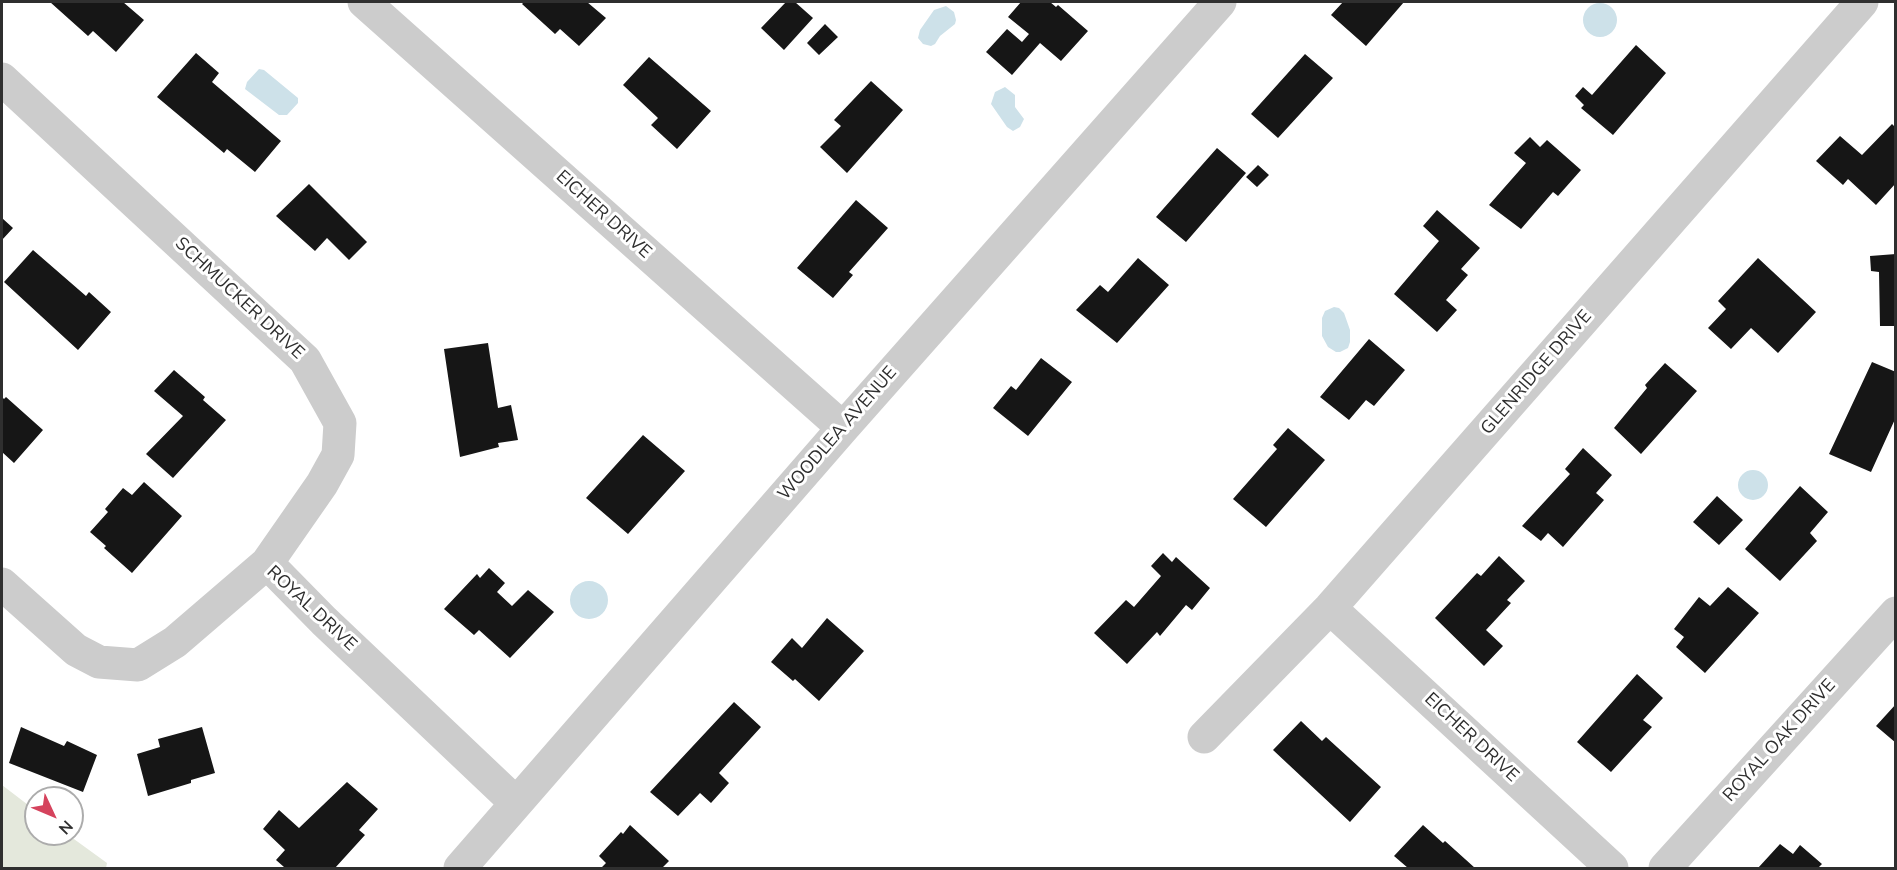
<!DOCTYPE html>
<style>
body{margin:0}
#map{position:relative;width:1897px;height:870px;overflow:hidden;background:#fff;font-family:"Nunito Sans",sans-serif}
canvas{display:block}
.frame{position:absolute;inset:0;border:3px solid #2f2f2f;pointer-events:none}
.north{position:absolute;left:24px;top:786px;width:60px;height:60px;box-sizing:border-box;background:#fff;border:2px solid #acacac;border-radius:50%;rotate:134deg;font-size:16px;font-weight:700;line-height:24px;text-align:center;color:#2f2f2f}
.north::after{content:'';display:block;margin:auto;width:21px;height:27px;background:#d5435d;clip-path:polygon(50% 0,100% 100%,50% 72%,0 100%)}
</style>
<div id="map">
<canvas width="1897" height="870"></canvas>
<div class="frame"></div>
<div class="north">N</div>
</div>
<script>
const c = document.querySelector('canvas').getContext('2d');
c.lineJoin = 'round';
function fill(path, color) {
  c.fillStyle = color;
  c.fill(path, 'evenodd');
}
function shape(rows) {
  const path = new Path2D();
  for (const r of rows) {
    if (r.length === 3) {
      path.moveTo(r[0] + r[2], r[1]);
      path.arc(r[0], r[1], r[2], 0, 2 * Math.PI);
      continue;
    }
    path.moveTo(r[0], r[1]);
    for (let i = 2; i < r.length; i += 2) path.lineTo(r[i], r[i + 1]);
  }
  return path;
}
function trace(path, color, width, dash) {
  c.strokeStyle = color;
  c.lineWidth = width;
  c.lineCap = dash ? 'butt' : 'round';
  c.setLineDash(dash || []);
  c.stroke(path);
}
function drawText(font, color, halo, rows, align = 'center') {
  c.font = font + ' "Nunito Sans",sans-serif';
  c.lineWidth = 6;
  c.setLineDash([]);
  c.textBaseline = 'middle';
  c.strokeStyle = halo;
  c.fillStyle = color;
  for (const [text, x, y, turn = 0] of rows) {
    c.save();
    c.translate(x, y);
    c.rotate((+turn || 0) * Math.PI / 180);
    c.textAlign = isNaN(turn) ? turn : align;
    if (halo) c.strokeText(text, 0, 0);
    c.fillText(text, 0, 0);
    c.restore();
  }
}
fill(shape([
 [2,785,36,811,36,834,67,834,107,863,106,868,2,868]
]), '#e4e8dc');
fill(shape([
 [1600,20,17],
 [946,6,954,12,956,20,955,24,940,36,935,44,931,46,923,44,918,38,920,30,934,10],
 [259,69,264,70,298,98,298,103,287,115,279,115,245,89,247,82],
 [1005,87,1015,95,1015,107,1024,119,1020,127,1013,131,1007,127,991,104,995,92],
 [1334,307,1339,308,1344,313,1350,330,1350,342,1348,348,1340,352,1336,352,1328,347,1322,336,1322,318,1325,311],
 [1753,485,15],
 [589,600,19]
]), '#cde1e9');
fill(shape([
 [50,2,123,2,144,20,116,52,93,31,88,36],
 [524,2,587,2,606,18,579,46,560,29,555,34,522,4],
 [786,2,795,2,813,18,784,50,761,28],
 [1021,2,1050,2,1056,7,1058,5,1088,31,1061,61,1040,43,1012,75,986,52,1007,29,1022,42,1029,34,1008,17],
 [1343,2,1404,2,1366,46,1331,15],
 [825,24,838,37,819,55,807,43],
 [1636,45,1666,73,1613,135,1581,108,1584,105,1575,96,1583,87,1592,95],
 [196,53,219,73,212,82,281,141,255,172,227,149,224,153,157,97],
 [1305,54,1333,78,1278,138,1251,114],
 [649,57,711,111,677,149,651,125,658,118,623,85],
 [871,81,903,110,847,173,820,147,841,126,834,120],
 [1892,124,1896,128,1896,183,1876,205,1848,179,1843,185,1816,161,1840,136,1862,155],
 [1530,137,1540,147,1547,140,1581,170,1558,196,1553,192,1521,229,1489,205,1526,163,1514,153],
 [1217,148,1246,173,1186,242,1156,217],
 [1258,165,1269,175,1257,187,1246,177],
 [309,184,367,242,349,260,327,238,315,251,276,216],
 [856,200,888,228,849,272,853,275,833,298,797,268],
 [1437,210,1480,248,1461,269,1468,275,1446,300,1457,310,1437,332,1394,294,1439,241,1423,226],
 [2,218,13,228,2,240],
 [33,250,86,296,89,292,111,312,78,350,4,282],
 [1896,254,1896,326,1880,326,1879,272,1871,271,1870,256],
 [1138,258,1169,285,1117,343,1076,310,1100,285,1108,292],
 [1758,258,1816,312,1778,353,1751,328,1731,349,1708,328,1726,309,1718,301],
 [1369,339,1405,370,1374,406,1366,400,1349,420,1320,397],
 [488,343,498,408,511,405,518,440,498,443,499,447,460,457,444,349],
 [1041,358,1072,382,1028,436,993,408,1011,386,1016,390],
 [1872,362,1896,372,1896,395,1894,398,1896,400,1896,417,1871,472,1829,454],
 [1665,363,1697,391,1641,454,1614,428,1647,388,1645,385],
 [174,370,205,397,203,400,226,420,173,478,146,454,183,416,154,391],
 [2,397,4,399,6,397,43,430,14,463,2,452],
 [1288,428,1325,460,1266,527,1233,499,1277,449,1273,445],
 [643,435,685,471,628,534,586,498],
 [1583,448,1612,475,1596,493,1604,500,1563,547,1548,533,1541,541,1522,526,1570,474,1565,469],
 [144,482,182,516,132,573,104,548,106,546,90,532,108,512,105,509,123,488,132,495],
 [1800,486,1828,512,1810,533,1817,541,1780,581,1745,549],
 [1717,496,1743,520,1719,545,1693,522],
 [1163,553,1172,562,1176,557,1210,588,1192,610,1186,605,1160,636,1157,632,1127,664,1094,633,1126,600,1134,607,1161,576,1151,566],
 [1499,556,1525,581,1507,600,1511,603,1486,630,1503,646,1484,666,1435,618,1477,573,1481,576],
 [489,568,505,583,497,592,512,606,528,590,554,612,510,658,479,630,474,635,444,609,477,574,480,578],
 [1728,587,1759,613,1705,673,1676,647,1684,637,1674,629,1699,597,1710,606],
 [827,618,864,651,819,701,795,679,793,681,771,662,792,638,802,648],
 [1637,674,1663,698,1643,720,1652,727,1611,772,1577,742],
 [734,702,761,727,719,773,729,783,711,803,700,793,678,816,650,792],
 [1896,704,1896,743,1876,726],
 [1301,721,1322,741,1326,737,1381,787,1350,822,1273,750],
 [21,727,64,746,67,741,97,755,83,792,9,763],
 [202,727,215,773,191,780,191,783,148,796,137,754,160,747,158,739],
 [347,782,378,809,359,830,365,835,335,868,283,868,284,867,276,860,285,850,263,829,279,810,299,828],
 [630,825,669,861,662,868,601,868,606,863,599,856,621,832,623,834],
 [1423,825,1443,843,1445,841,1475,868,1408,868,1394,856],
 [1780,844,1793,854,1800,845,1822,864,1818,868,1758,868]
]), '#161616');
trace(shape([
 [364,2,843,428],
 [2,79,305,360,340,423,338,455,322,484,267,563,175,642,138,665,99,662,76,650,2,584],
 [267,563,324,621,516,803],
 [1330,608,1612,868],
 [1204,737,1330,608,1862,2],
 [460,868,843,428,1220,2],
 [1665,868,1896,613]
]), '#ccc', 33);
drawText('18px', '#2f2f2f', '#fff', [
 ["EICHER DRIVE",603,215,42],
 ["SCHMUCKER DRIVE",239,299,43],
 ["GLENRIDGE DRIVE",1537,373,-49],
 ["WOODLEA AVENUE",838,434,-49],
 ["ROYAL DRIVE",311,609,43],
 ["EICHER DRIVE",1471,738,43],
 ["ROYAL OAK DRIVE",1780,741,-48]
]);
</script>
